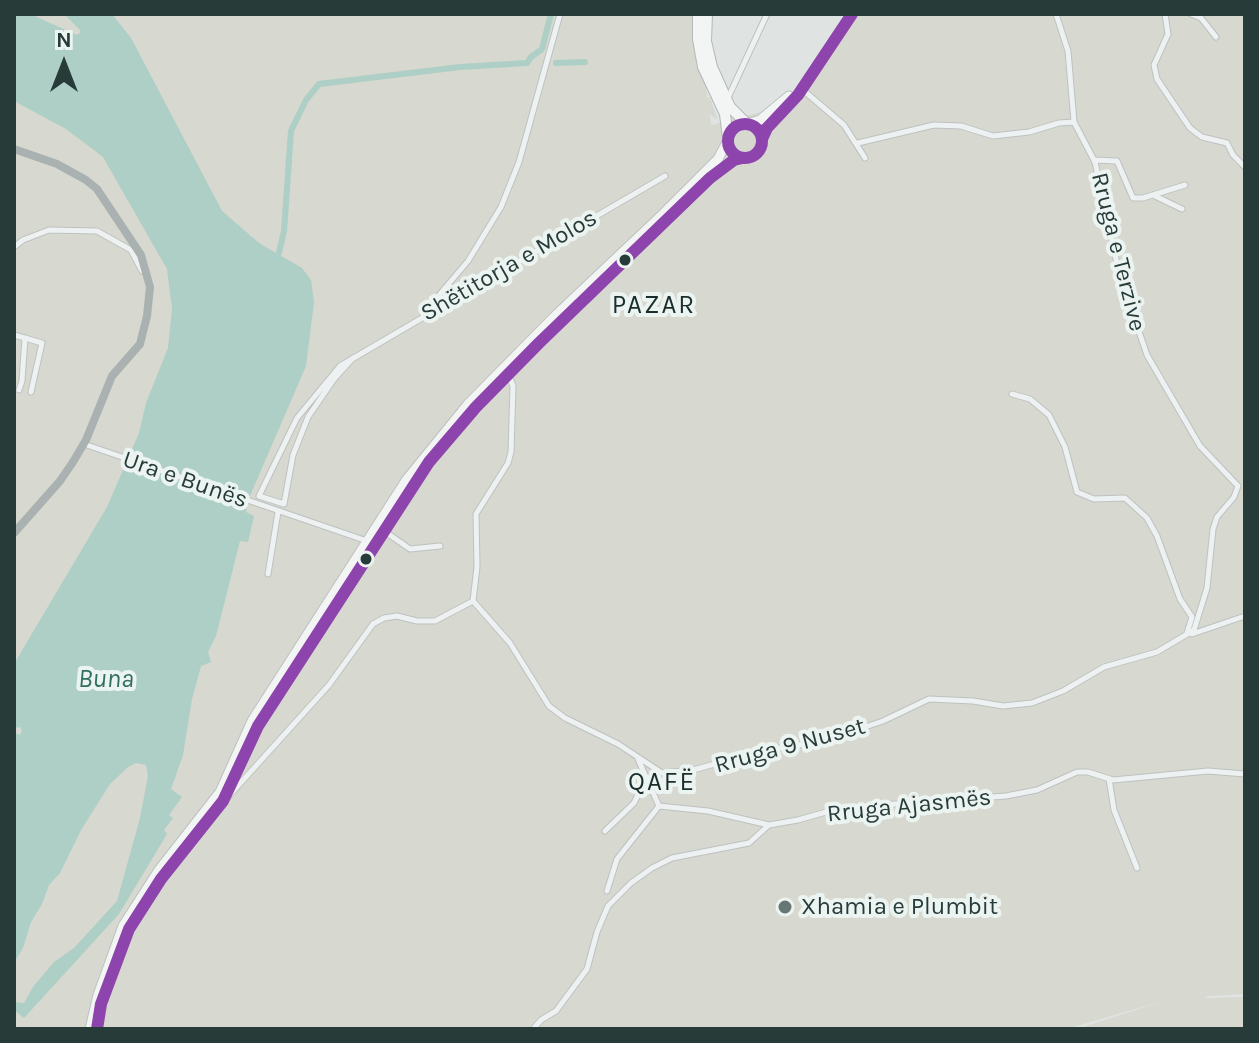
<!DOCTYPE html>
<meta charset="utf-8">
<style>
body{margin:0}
#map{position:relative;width:1259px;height:1043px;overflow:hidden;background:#dfe4e3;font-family:Karla,sans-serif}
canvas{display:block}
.frame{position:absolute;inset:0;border:16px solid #273c39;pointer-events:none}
.north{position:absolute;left:24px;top:24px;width:80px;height:80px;-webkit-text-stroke:6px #ecf4f2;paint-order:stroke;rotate:0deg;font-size:22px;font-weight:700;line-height:32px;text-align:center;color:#273c39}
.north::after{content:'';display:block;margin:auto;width:28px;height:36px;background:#273c39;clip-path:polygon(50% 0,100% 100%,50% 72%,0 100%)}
</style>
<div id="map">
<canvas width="1259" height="1043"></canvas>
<div class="frame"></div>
<div class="north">N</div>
</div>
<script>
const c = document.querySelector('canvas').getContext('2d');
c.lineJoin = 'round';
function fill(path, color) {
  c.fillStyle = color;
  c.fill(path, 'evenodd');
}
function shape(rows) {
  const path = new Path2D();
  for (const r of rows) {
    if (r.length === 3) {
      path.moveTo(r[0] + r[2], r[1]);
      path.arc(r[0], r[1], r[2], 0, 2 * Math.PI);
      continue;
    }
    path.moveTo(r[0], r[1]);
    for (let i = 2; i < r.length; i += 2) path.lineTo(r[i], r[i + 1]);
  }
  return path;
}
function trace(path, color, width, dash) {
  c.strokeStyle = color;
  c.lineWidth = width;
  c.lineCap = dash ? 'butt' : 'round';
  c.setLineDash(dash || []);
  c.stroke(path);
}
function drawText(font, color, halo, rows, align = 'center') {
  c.font = font + ' Karla,sans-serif';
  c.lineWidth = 8;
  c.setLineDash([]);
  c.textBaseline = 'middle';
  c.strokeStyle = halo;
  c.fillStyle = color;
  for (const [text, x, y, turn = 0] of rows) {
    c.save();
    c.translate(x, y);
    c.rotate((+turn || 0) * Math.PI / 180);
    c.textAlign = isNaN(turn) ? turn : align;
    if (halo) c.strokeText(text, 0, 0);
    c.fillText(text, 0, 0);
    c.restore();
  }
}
fill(shape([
 [14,14,701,14,707,98,710,97,717,118,716,119,710,114,711,125,792,104,852,14,1245,14,1245,994,1208,996,1205,998,1245,997,1245,1029,1077,1029,1166,1000,1067,1029,14,1029]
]), '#d7d8cf');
fill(shape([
 [14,14,30,14,77,35,80,33,80,30,64,14,112,14,131,38,222,211,259,243,302,268,311,280,314,302,306,366,249,498,246,512,254,516,248,542,240,541,216,636,208,652,211,662,201,666,192,699,183,755,171,789,182,797,169,815,173,818,164,830,167,834,119,914,24,1018,14,1010,14,1002,24,1003,33,987,54,962,74,948,117,901,140,818,148,776,146,765,136,763,128,767,110,784,81,830,60,873,49,885,42,904,31,922,23,948,14,963,14,733,20,735,22,731,20,727,14,728,14,664,107,507,139,433,146,403,168,348,172,309,167,269,103,157,66,129,14,101]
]), '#adcfc6');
trace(shape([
 [556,63,585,62],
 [279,253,284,231,291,131,306,100,319,84,460,67,527,63,531,57,542,49,551,14]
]), '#adcfc6', 6);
const street = shape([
 [1056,14,1068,51,1074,122],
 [1165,14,1168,34,1154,65,1157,79,1190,128,1202,137,1227,143,1233,155,1245,167],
 [1191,14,1201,18,1216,37],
 [803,90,844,125,865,158],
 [727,100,767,14],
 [858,143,934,125,961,126,993,136,1029,132,1059,123,1074,122],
 [1094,160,1117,161,1133,198,1143,198,1185,185],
 [1153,195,1182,209],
 [14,247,23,240,49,230,97,231,131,250,142,271],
 [423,314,468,261,501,207,519,162,560,14],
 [14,335,25,338],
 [353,358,334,379,308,417,293,455,284,504,259,496,297,418,340,366,665,176],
 [509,376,513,386,511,452,508,463,476,514,477,567,473,601,510,643,549,706,565,718,618,744,662,773],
 [19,390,22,381,25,338,42,343,31,392],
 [1012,394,1030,399,1049,415,1065,447,1077,492,1094,499,1125,498,1147,518,1157,536,1180,599,1192,617,1187,633],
 [84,444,367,541],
 [384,531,410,549,440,546],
 [268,574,278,512],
 [1192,634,1245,616],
 [638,759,659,806],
 [662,773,693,770,762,751,824,741,883,721,929,699,973,701,1003,706,1032,703,1063,691,1104,667,1157,652,1194,630,1207,588,1213,529,1217,517,1234,497,1238,486,1200,446,1147,355,1119,273,1095,162,1074,122],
 [1109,779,1114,810,1137,868],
 [227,798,329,685,373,624,384,618,397,616,417,621,435,621,473,601],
 [659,806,708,811,769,825,798,820,840,808,1006,796,1037,790,1077,772,1088,772,1113,780,1208,771,1245,774],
 [605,831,634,803,643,784],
 [607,891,617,859,659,806],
 [533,1029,541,1020,556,1011,587,969,597,932,608,906,631,883,652,868,672,858,749,843,769,825]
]);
const primary = shape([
 [747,124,760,120,789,96],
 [745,141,17],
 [762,139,767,128,798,95,852,14],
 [103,998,126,936,134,921,161,879,223,801,258,726,429,462,476,407,539,343,710,178,734,160,742,158],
 [90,1029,98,995,123,926,159,870,220,792,252,721,407,479,468,404,557,314,663,214,718,159,727,142]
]);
const highway = shape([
 [698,14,698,39,703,67,725,114,728,138],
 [707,14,706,41,712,67,730,107,747,124]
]);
trace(street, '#bdc2c1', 7);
trace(primary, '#bbc2c0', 11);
trace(highway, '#b1b8b7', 12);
trace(street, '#eef1f1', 5);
trace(shape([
 [14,149,57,164,86,180,97,189,141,255,150,287,147,316,140,344,112,376,86,440,73,462,60,481,14,533]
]), '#a9b2b0', 8);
trace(primary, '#f3f5f4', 9);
trace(highway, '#f3f5f4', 10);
const streetBridge = shape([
 [646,784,653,781]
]);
trace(streetBridge, '#bdc2c1', 7, []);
trace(streetBridge, '#eef1f1', 5);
trace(shape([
 [745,141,17],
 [762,139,767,128,798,95,852,14],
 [97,1029,101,1004,129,929,161,879,223,801,258,726,429,462,476,407,539,343,710,178,734,160,742,158]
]), '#8e44ad', 12);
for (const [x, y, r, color] of [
 [625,260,7,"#273c39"],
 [366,559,7,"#273c39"],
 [785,907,8,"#677774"]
]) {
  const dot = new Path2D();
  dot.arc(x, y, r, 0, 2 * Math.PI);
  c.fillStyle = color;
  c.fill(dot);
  trace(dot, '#ecf4f2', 3);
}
drawText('24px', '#273c39', '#ecf4f2', [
 ["Rruga e Terzive",1118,252,76],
 ["Shëtitorja e Molos",509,266,-30],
 ["Ura e Bunës",185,480,19],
 ["Rruga 9 Nuset",790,746,-15],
 ["Rruga Ajasmës",909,806,-6]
]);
drawText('24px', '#273c39', '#ecf4f2', [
 ["Xhamia e Plumbit",801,907]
], 'left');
c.letterSpacing = '2px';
drawText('26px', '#192d2a', '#ecf4f2', [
 ["PAZAR",654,306],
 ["QAFË",662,783]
]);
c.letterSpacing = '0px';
drawText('italic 26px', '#326f60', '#ecf4f2', [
 ["Buna",106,680]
]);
</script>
